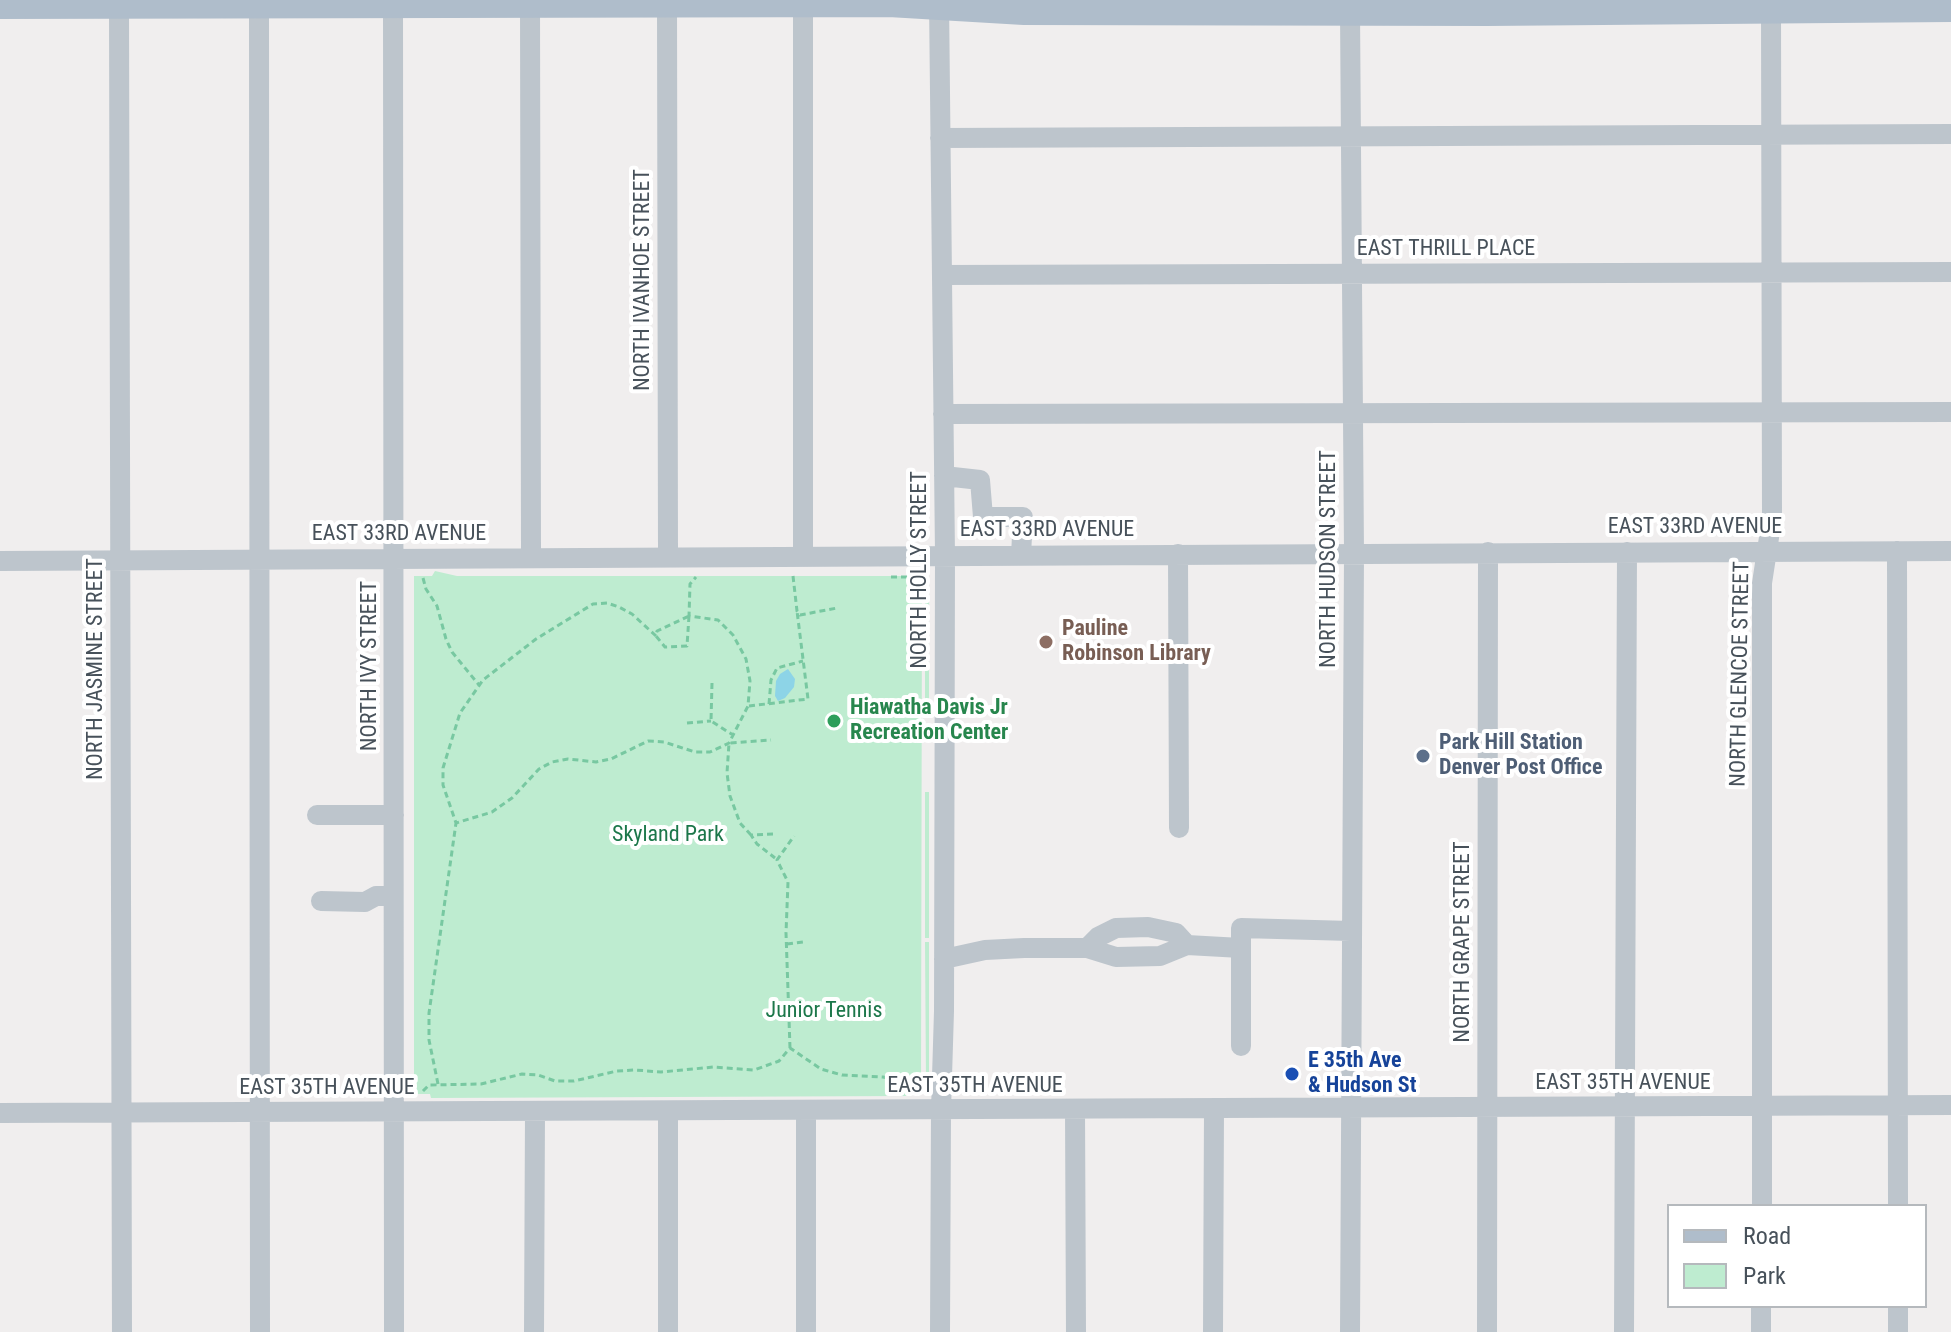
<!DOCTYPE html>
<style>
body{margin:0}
#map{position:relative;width:1951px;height:1332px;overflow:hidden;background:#f0eeee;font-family:"Roboto Condensed",sans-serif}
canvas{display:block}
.legend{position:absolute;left:1667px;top:1204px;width:260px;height:104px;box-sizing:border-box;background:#fff;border:2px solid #b5b9bd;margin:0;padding:10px 14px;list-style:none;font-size:24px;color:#47515a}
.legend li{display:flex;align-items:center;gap:16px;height:40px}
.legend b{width:40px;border:2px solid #b5b9bd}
</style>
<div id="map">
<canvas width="1951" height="1332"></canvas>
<ul class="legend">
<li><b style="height:10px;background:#afbdcb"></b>Road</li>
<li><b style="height:22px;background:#beecd0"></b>Park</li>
</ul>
</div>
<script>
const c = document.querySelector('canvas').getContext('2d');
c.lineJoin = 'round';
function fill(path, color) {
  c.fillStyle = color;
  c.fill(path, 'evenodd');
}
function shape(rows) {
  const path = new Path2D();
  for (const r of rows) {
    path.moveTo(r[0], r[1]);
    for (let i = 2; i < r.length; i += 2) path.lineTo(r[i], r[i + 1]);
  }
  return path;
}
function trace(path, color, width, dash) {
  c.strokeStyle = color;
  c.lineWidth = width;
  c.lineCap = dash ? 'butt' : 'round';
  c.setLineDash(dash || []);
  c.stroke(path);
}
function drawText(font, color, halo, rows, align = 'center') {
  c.font = font + ' "Roboto Condensed",sans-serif';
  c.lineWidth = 8;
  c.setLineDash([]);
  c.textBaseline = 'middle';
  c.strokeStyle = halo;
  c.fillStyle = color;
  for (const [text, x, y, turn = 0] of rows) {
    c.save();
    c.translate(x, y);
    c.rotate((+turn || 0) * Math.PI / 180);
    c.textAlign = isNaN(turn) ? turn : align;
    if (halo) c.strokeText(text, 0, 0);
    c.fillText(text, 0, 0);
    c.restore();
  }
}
fill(shape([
 [435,571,457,576,922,576,921,1094,906,1096,431,1098,430,1094,414,1094,414,576,432,576],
 [925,586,929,586,929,700,925,700],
 [925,792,929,792,929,938,925,938],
 [925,942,929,942,929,1083,926,1083]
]), '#beecd0');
fill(shape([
 [788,669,795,679,794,687,785,698,778,701,775,696,776,681,780,674]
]), '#8dd4e7');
trace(shape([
 [793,576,797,611,800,615,837,608],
 [891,577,911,577],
 [423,578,426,589,437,606,446,639,452,652,479,685],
 [689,616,687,646,665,647,656,636,657,631,689,616],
 [656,636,632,614,619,607,607,603,593,604,536,639,483,680,460,713,443,768,443,785,456,823,492,812,512,798,539,769,552,762,568,759,596,762,611,759,648,741,664,742,695,752,710,752,729,743,748,706,750,681,746,659,733,635,718,620,689,616,690,584,696,577],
 [712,683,711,721,733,735],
 [769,704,771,680,777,668,803,661],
 [749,706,808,699,797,611],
 [687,723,711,721],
 [773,834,751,835,757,844,775,858],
 [751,835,740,823,730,796,727,773,729,743,771,740],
 [787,944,803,942],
 [790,1048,786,933,788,882,777,860,794,836],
 [438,1084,429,1040,429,1013,456,823],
 [423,1091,429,1085,481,1084,522,1074,538,1075,555,1081,574,1081,617,1071,635,1070,661,1072,714,1067,754,1070,779,1061,790,1048,821,1069,842,1075,883,1077,924,1086]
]), '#78c8a1', 3, [6, 4]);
trace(shape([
 [393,0,394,1332],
 [939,0,945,555,944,1011,941,1110,940,1332],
 [530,3,531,557],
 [259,4,260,1332],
 [667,4,668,557],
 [803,4,803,556],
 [119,6,122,1332],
 [1350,11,1354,553,1350,1332],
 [940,138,1951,134],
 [942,275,1951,272],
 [943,414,1951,412],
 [944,476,980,480,983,517,1023,517,1021,555],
 [1897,551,1898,1206],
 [1178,554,1179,828],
 [0,561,1951,551],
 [317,815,394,815],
 [321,901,365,902,376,896,393,896],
 [1087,948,1098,937,1116,928,1148,927,1176,933,1187,945],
 [1241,948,1241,1046],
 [944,959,985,950,1024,948,1087,948,1116,957,1160,956,1187,945,1241,948,1241,928,1351,931],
 [1075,1109,1076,1332],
 [806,1110,806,1332],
 [668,1111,668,1332],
 [0,1113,1951,1105],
 [1762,1206,1762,583,1772,518,1771,9,1769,0],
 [534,1332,535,1112],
 [1213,1332,1214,1109],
 [1487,1332,1488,552],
 [1624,1332,1627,552],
 [1761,1332,1761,1306],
 [1898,1332,1898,1306]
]), '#bdc5cc', 20);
trace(shape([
 [0,6,889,4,1024,12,1487,13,1951,9]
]), '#afbdcb', 26);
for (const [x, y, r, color] of [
 [1046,642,8,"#8d6e63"],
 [834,721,8,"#2e9e5b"],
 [1423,756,8,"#5c6f8a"],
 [1292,1074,8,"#1a4fb4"]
]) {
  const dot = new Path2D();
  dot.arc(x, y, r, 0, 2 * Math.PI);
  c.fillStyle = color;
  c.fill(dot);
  trace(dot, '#fff', 3);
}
drawText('22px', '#47515a', '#fff', [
 ["EAST THRILL PLACE",1446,249],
 ["NORTH IVANHOE STREET",643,280,-90],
 ["EAST 33RD AVENUE",1695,527],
 ["EAST 33RD AVENUE",1047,530],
 ["EAST 33RD AVENUE",399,534],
 ["NORTH HUDSON STREET",1329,559,-90],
 ["NORTH HOLLY STREET",920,570,-90],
 ["NORTH IVY STREET",370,666,-90],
 ["NORTH JASMINE STREET",96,669,-90],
 ["NORTH GLENCOE STREET",1741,674,-89],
 ["NORTH GRAPE STREET",1463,942,-90],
 ["EAST 35TH AVENUE",1623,1083],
 ["EAST 35TH AVENUE",975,1086],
 ["EAST 35TH AVENUE",327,1088]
]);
drawText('bold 22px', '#785e54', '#fff', [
 ["Pauline",1062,629],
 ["Robinson Library",1062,654]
], 'left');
drawText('bold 22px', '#27864d', '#fff', [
 ["Hiawatha Davis Jr",850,708],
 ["Recreation Center",850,733]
], 'left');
drawText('bold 22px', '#4e5e75', '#fff', [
 ["Park Hill Station",1439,743],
 ["Denver Post Office",1439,768]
], 'left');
drawText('22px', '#1c774a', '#fff', [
 ["Skyland Park",668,835],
 ["Junior Tennis",824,1011]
]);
drawText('bold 22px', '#164399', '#fff', [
 ["E 35th Ave",1308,1061],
 ["& Hudson St",1308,1086]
], 'left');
</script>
